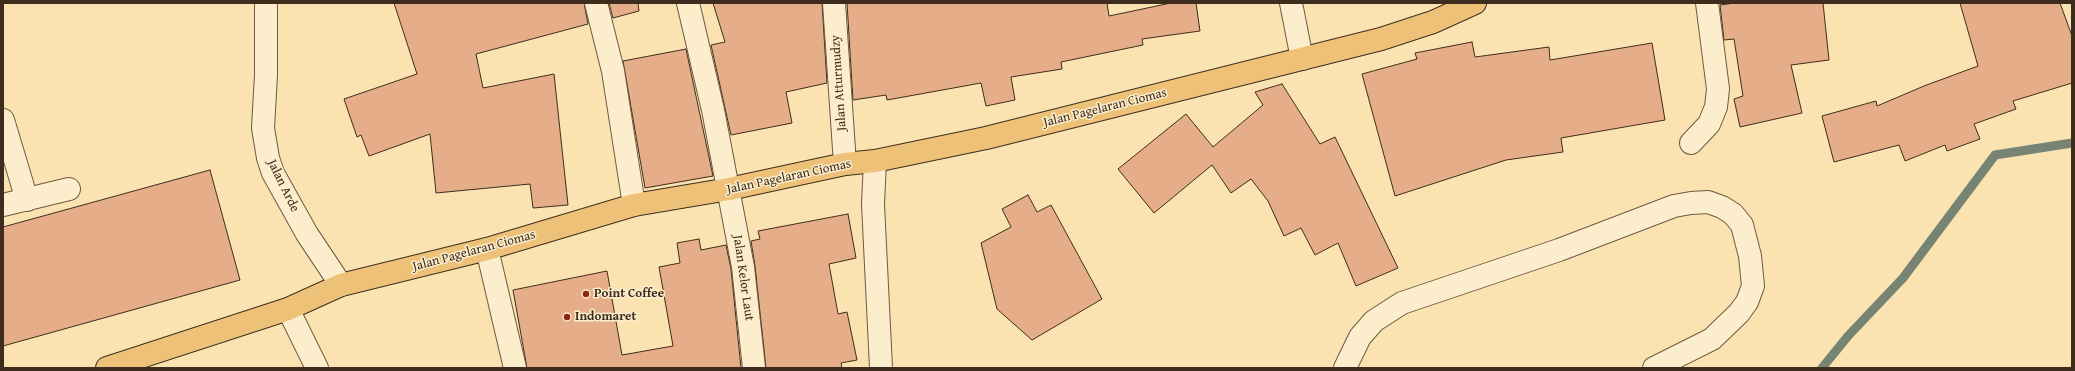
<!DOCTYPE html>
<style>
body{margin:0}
#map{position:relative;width:2075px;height:371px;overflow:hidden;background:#fae3b1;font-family:"Gentium Book Plus",serif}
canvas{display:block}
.frame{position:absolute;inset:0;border:4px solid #3e2d1e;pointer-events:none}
</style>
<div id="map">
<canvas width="2075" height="371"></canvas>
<div class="frame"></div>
</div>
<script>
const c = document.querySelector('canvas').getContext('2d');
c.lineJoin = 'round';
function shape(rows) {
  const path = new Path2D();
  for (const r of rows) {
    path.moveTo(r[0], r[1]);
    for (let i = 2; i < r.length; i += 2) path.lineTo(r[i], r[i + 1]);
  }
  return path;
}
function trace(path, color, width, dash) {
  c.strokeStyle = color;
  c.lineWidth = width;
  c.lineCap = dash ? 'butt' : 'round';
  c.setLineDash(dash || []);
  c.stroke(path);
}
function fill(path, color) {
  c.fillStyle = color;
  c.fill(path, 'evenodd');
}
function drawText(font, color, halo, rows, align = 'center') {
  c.font = font + ' "Gentium Book Plus",serif';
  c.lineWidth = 3;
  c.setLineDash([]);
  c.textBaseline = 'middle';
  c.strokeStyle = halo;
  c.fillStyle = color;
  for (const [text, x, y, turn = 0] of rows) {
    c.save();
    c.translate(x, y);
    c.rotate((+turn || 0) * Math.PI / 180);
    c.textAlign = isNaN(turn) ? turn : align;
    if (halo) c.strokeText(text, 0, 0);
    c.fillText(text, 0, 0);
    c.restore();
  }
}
trace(shape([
 [1822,368,1848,336,1903,278,1995,155,2072,143]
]), '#788473', 9);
const building = shape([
 [394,3,584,3,588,24,476,54,483,88,554,74,568,205,533,208,530,184,436,193,430,134,369,156,361,135,357,137,344,99,417,74,394,3],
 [609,3,638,3,639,11,613,18,609,3],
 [713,3,822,3,827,83,786,92,792,123,731,135,711,45,725,42,713,3],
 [847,3,1107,3,1109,16,1171,3,1196,3,1200,31,1142,39,1143,45,1061,62,1062,69,1011,77,1015,100,986,106,981,83,887,100,886,95,853,100,847,3],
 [1735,3,1823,3,1829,60,1791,65,1802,113,1740,127,1734,99,1743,96,1734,39,1724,40,1720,5,1735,3],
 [1960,3,2060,3,2072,36,2072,83,2013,101,2016,109,1974,124,1980,139,1947,151,1945,145,1905,161,1899,145,1834,162,1822,116,1876,101,1877,106,1924,86,1978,66,1960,3],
 [1472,42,1475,57,1549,47,1550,60,1652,43,1665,120,1561,138,1563,152,1506,160,1395,196,1362,74,1417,59,1415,53,1472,42],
 [686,49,713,176,645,188,623,61,686,49],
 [1282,84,1320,144,1335,137,1398,268,1356,286,1338,243,1315,255,1301,228,1284,236,1268,201,1251,179,1231,193,1212,165,1154,213,1118,169,1186,114,1213,147,1263,105,1255,92,1282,84],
 [210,170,240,280,3,346,3,227,210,170],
 [1028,195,1037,212,1051,205,1102,299,1032,340,997,309,981,243,1011,227,1002,209,1028,195],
 [848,214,856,258,829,264,838,314,847,312,857,360,841,363,842,368,766,368,755,266,751,241,760,239,758,231,848,214],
 [699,239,701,250,726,245,731,269,741,368,527,368,513,290,607,271,622,355,673,346,659,267,680,263,677,243,699,239]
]);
fill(building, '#e5ad88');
trace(building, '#3e2d1e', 1);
const minor = shape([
 [266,3,266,75,263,128,268,158,273,173,307,234,341,285],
 [596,3,613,71,634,205],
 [688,3,713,110,743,267,754,368],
 [834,3,845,164],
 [1291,3,1302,59],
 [3,120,27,200],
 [1691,143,1709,124,1716,107,1718,89,1707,3],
 [875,161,873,204,881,368],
 [3,205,69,189],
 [487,249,515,368],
 [288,309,317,368],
 [1345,368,1360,337,1374,321,1402,303,1559,250,1674,206,1691,203,1708,202,1722,207,1733,214,1742,225,1750,256,1753,286,1747,302,1739,313,1712,339,1654,368]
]);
const major = shape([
 [107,368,288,309,341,285,487,249,634,205,729,189,845,164,875,161,986,138,1381,39,1433,22,1475,3]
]);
trace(minor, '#6d5a43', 24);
trace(major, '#3e2d1e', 24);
trace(minor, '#fcedcc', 22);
trace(major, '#edc278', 22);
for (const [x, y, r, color] of [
 [586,294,4,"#8f2418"],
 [567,317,4,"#8f2418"]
]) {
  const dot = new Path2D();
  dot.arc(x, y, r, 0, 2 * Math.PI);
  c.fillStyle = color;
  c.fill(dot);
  trace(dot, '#fcedcc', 1.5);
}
drawText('13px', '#3e2d1e', '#fcedcc', [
 ["Jalan Atturmudzy",839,83,-94],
 ["Jalan Pagelaran Ciomas",1105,108,-14],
 ["Jalan Pagelaran Ciomas",789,177,-12],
 ["Jalan Arde",283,186,64],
 ["Jalan Pagelaran Ciomas",474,251,-15],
 ["Jalan Kelor Laut",743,278,82]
]);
drawText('bold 13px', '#3e2d1e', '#fcedcc', [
 ["Point Coffee",594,294],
 ["Indomaret",575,317]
], 'left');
</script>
